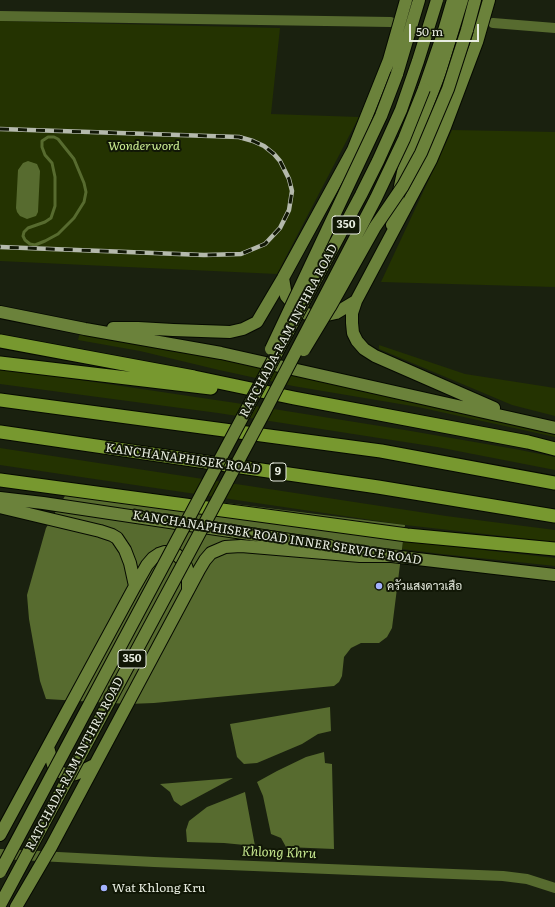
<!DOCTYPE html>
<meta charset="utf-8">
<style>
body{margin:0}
#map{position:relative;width:555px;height:907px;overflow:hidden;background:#1a210f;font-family:Literata,serif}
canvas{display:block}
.scale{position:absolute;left:409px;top:24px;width:70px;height:18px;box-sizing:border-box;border:2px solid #e8ede1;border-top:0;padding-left:5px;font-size:12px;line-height:14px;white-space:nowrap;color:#e8ede1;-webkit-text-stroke:3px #111706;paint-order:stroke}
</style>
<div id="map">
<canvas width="555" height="907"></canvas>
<div class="scale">50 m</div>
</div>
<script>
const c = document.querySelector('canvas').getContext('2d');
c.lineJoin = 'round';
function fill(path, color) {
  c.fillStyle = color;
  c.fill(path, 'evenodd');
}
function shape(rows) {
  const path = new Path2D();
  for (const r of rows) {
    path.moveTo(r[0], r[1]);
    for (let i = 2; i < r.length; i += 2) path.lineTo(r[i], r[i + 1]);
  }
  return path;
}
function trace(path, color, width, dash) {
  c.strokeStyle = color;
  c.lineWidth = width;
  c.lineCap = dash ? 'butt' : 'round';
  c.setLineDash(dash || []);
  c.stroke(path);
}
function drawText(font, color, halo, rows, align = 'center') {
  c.font = font + ' Literata,Sarabun,serif';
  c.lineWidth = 4;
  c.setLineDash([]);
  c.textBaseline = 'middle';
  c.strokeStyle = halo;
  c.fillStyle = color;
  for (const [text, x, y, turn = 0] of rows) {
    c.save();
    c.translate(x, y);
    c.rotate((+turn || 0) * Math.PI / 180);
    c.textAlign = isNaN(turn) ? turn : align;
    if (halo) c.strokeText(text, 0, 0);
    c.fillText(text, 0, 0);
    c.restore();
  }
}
fill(shape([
 [0,21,280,28,271,114,359,117,277,274,0,261],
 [452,130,555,132,555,287,381,282],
 [80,332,243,363,555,432,555,437,418,407,293,386,219,370,140,351,78,340],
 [379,345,465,374,555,388,555,416,512,405,379,349],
 [0,368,236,403,405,430,515,449,555,457,555,470,437,447,218,413,0,384],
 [0,448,446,516,555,530,555,542,405,525,0,465],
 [403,541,555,558,555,566,441,554,402,549]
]), '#243301');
fill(shape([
 [28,161,37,164,40,171,38,212,36,216,27,219,20,216,17,212,16,208,18,170,23,163],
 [72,484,405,525,392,628,387,637,379,643,361,643,351,648,344,657,342,676,339,682,334,686,154,703,128,704,46,699,40,681,29,619,27,595,46,528],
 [330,707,331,731,318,734,302,744,257,763,244,764,237,757,230,724],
 [324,752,325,763,332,764,334,849,286,847,281,838,271,834,263,796,257,782,277,771,306,757],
 [233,778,181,806,174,801,170,792,160,784],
 [245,792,255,846,224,843,187,842,186,830,189,821,207,807]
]), '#576b2f');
trace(shape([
 [48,137,54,137,58,139,74,159,84,183,86,192,84,202,74,218,58,234,45,241,35,245,30,244,25,240,23,236,24,232,28,228,45,222,51,218,55,206,55,177,52,163,45,155,42,147,42,141,48,137]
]), '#576b2f', 3);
trace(shape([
 [0,16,391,22],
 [493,23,555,28],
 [0,854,154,862,503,876,527,879,555,888]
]), '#576b2f', 10);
const major = shape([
 [489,0,477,42,445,127,431,160,356,301,352,313,352,323,353,333,357,341,364,349,375,356,494,408],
 [467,30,475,0],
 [397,74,419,0],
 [424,89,443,34,453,0],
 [392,225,403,172,407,158,440,72,462,0],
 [283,278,286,296,300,312,318,317,336,313,356,301],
 [0,312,85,329,221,353,555,428],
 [113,328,138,328,173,330,230,332,243,329,257,322,283,278,353,150,389,60,406,0],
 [0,498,43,503,330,546],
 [0,507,100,531,112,535,117,538,125,550,130,563,135,586],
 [383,555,555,575],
 [48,747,53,765,56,769,62,773,69,775,76,774,94,765],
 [0,835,135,586,147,565,153,558,159,554,165,552,172,552,177,555,183,561,186,566,188,572,188,589],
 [16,907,51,847,199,570,205,560,211,553,225,547,241,546,360,556,390,556]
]);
const highway = shape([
 [0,341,194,377,294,398,528,442,555,449],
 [0,363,211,388],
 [0,400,381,451,555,483],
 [0,432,378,487,555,516],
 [0,480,407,535,555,549]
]);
trace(major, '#060a00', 14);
trace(highway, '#060a00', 15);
trace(major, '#6b823b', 12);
trace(highway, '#77982f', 13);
const rail = shape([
 [0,129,239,137,253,141,264,146,274,154,280,161,289,179,292,191,289,210,280,228,265,244,241,254,204,255,0,247]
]);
trace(rail, '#b4b9ac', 4.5);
trace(rail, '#111706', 3, [9]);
const majorBridge = shape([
 [271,349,381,116,397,74],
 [304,350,330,307,375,227,403,186,421,153,448,89,467,30],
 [0,872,361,195,378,161,401,110,418,61,437,0],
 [0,905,264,413,376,198,404,139,424,89]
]);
trace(majorBridge, '#060a00', 14, []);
trace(majorBridge, '#6b823b', 12);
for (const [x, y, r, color] of [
 [379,586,4,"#a3b2fd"],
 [104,888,4,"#a3b2fd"]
]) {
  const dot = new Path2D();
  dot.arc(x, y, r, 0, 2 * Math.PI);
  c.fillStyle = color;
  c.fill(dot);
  trace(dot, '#111706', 1.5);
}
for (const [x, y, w] of [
 [346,225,28],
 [278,472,16],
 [132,659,28]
]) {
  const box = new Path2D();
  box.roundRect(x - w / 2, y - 9, w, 18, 3);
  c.fillStyle = '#111706';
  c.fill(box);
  trace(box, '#e8ede1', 1);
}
drawText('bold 11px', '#e8ede1', null, [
 ["350",346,225],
 ["9",278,472],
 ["350",132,659]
]);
drawText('italic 12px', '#cbec93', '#111706', [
 ["Wonderword",144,146]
]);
drawText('12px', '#e8ede1', '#111706', [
 ["RATCHADA-RAM INTHRA ROAD",289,331,-62],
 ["KANCHANAPHISEK ROAD",183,459,8],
 ["KANCHANAPHISEK ROAD INNER SERVICE ROAD",277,538,9],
 ["RATCHADA-RAM INTHRA ROAD",75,764,-62]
]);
drawText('12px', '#e8ede1', '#111706', [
 ["ครัวแสงดาวเสือ",387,586],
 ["Wat Khlong Kru",112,888]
], 'left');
drawText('italic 13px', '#c4e58d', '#111706', [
 ["Khlong Khru",279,853,2]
]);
</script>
